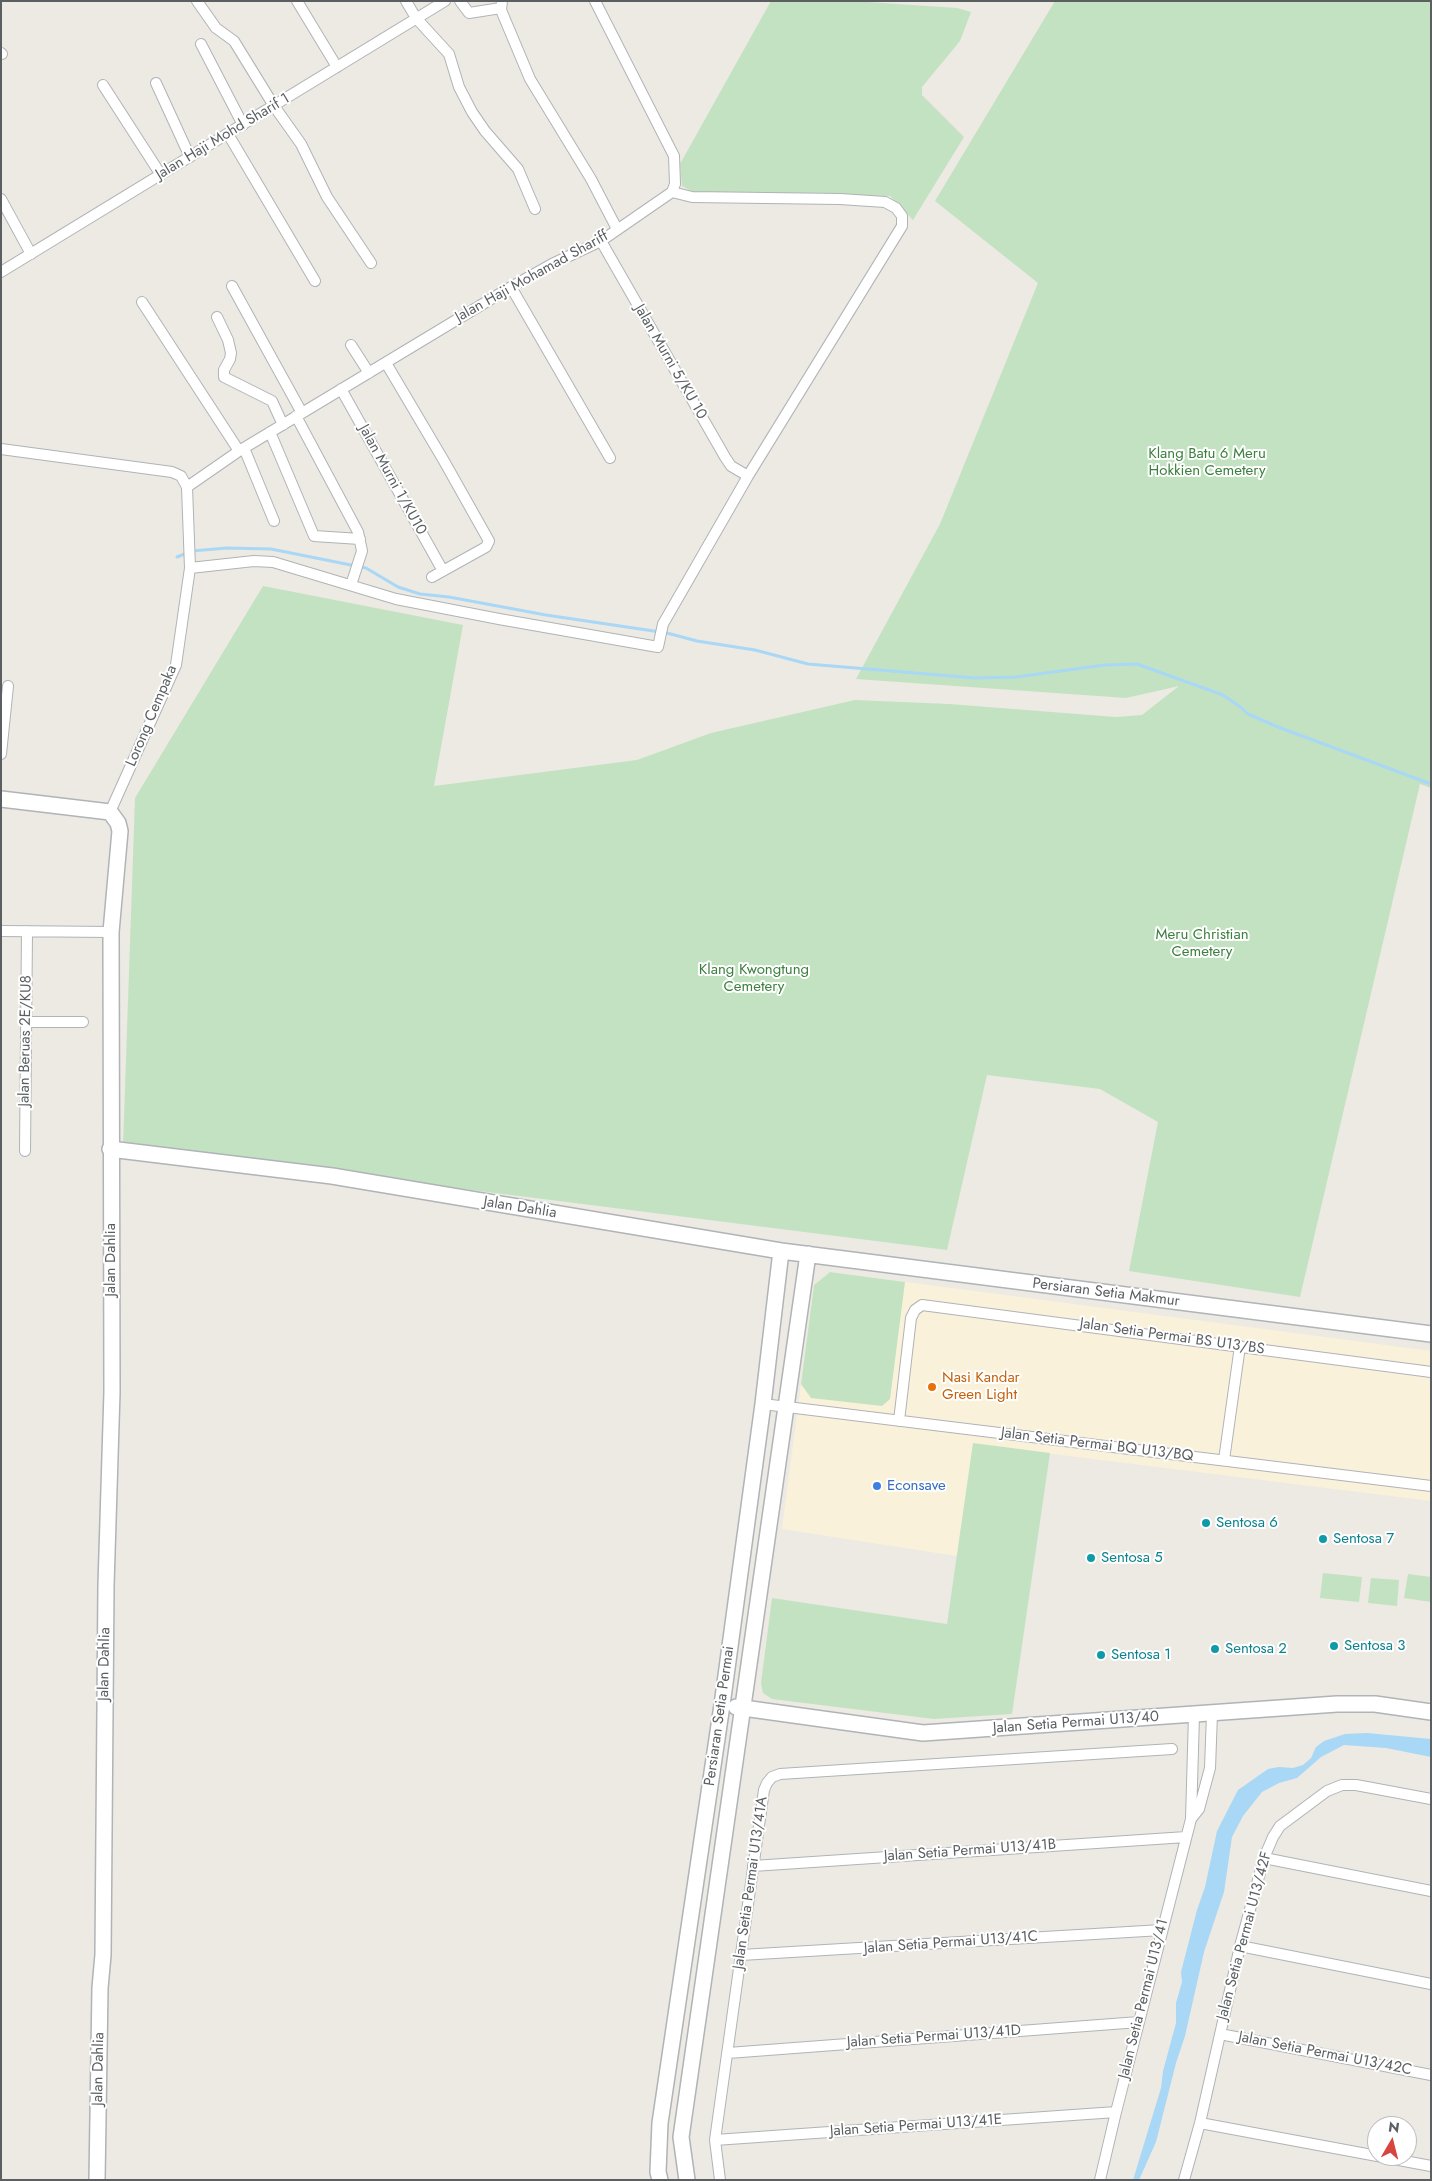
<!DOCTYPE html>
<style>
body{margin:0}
#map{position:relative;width:1432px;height:2181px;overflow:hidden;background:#eceae3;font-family:Jost,sans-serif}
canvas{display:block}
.frame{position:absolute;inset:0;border:2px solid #5b5f62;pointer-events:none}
.north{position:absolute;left:1367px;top:2116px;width:50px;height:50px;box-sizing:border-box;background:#fff;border:1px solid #bdbfc0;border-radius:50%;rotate:8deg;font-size:14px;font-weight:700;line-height:20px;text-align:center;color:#5b5f62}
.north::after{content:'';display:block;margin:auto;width:18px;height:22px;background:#d7453e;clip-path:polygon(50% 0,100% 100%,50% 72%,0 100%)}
</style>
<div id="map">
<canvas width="1432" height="2181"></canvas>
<div class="frame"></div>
<div class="north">N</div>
</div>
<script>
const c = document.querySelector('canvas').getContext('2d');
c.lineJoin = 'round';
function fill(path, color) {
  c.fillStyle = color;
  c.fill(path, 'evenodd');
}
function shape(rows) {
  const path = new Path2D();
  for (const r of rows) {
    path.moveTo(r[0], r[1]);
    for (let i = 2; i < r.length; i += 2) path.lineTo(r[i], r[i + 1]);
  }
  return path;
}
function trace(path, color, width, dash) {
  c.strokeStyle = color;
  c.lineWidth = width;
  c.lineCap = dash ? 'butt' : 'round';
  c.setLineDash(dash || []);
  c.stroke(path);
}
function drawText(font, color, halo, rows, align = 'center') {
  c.font = font + ' Jost,sans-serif';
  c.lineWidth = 4;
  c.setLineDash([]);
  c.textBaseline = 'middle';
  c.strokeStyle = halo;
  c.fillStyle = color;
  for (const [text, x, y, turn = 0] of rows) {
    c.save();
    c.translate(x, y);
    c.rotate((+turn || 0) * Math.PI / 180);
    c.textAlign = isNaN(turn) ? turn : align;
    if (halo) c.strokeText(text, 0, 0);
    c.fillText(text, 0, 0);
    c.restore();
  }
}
fill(shape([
 [830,1272,1431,1351,1431,1501,973,1444,957,1556,782,1529,814,1285]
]), '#faf1da');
fill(shape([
 [771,1,852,1,957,8,971,12,960,41,922,87,922,95,964,137,913,220,890,196,693,192,682,186,680,164],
 [1055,1,1431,1,1431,788,1420,784,1300,1297,1129,1271,1158,1122,1100,1089,987,1075,947,1250,123,1146,135,798,263,586,463,625,434,786,637,760,711,733,855,700,949,704,1116,717,1142,715,1179,686,1126,698,856,679,940,524,1038,283,935,201],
 [830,1272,905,1282,890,1399,882,1406,811,1398,801,1384,814,1285],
 [973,1443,1050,1453,1012,1714,934,1719,772,1699,763,1693,761,1683,772,1598,947,1624],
 [1323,1573,1362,1577,1359,1602,1320,1598],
 [1408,1574,1431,1577,1431,1602,1404,1598],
 [1371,1578,1399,1580,1397,1606,1368,1603]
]), '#c3e2c2');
fill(shape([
 [1367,1733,1431,1739,1431,1757,1386,1748,1344,1745,1321,1757,1297,1778,1279,1783,1262,1792,1243,1816,1232,1837,1224,1892,1204,1952,1185,2036,1176,2063,1156,2142,1139,2180,1133,2180,1161,2088,1163,2071,1176,2023,1176,2003,1182,1982,1181,1972,1197,1910,1205,1887,1217,1831,1238,1790,1268,1769,1279,1767,1293,1768,1303,1765,1311,1758,1316,1747,1324,1741,1345,1734]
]), '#a9d7f6');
trace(shape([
 [177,557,192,551,227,548,271,549,366,568,398,587,420,594,449,597,546,615,667,633,697,641,755,650,808,664,975,678,1016,677,1105,665,1137,664,1223,695,1239,706,1248,714,1278,727,1431,784]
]), '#a9d7f6', 3);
const street = shape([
 [197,1,216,28,234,41,274,106,301,144,327,197,371,263],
 [297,1,337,67],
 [406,1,416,18,449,54,459,87,472,112,485,131,518,169,535,209],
 [460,1,469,13,501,8],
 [502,1,501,10,530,79,591,179,617,229],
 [201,44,243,125],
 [1,53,2,54],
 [156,83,190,157],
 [103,85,161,175],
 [228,134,315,281],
 [1,199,31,254],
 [601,241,725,457,731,466,748,476],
 [1,272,445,1],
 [232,286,302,413],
 [511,287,610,458],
 [142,302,239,451],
 [217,317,228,340,231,353,230,359,224,370,224,377,272,401,283,425],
 [351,345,369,373],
 [386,363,444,461,489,541,486,547,432,577],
 [341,389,443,571],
 [296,416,358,532,362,551,351,585],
 [270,432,314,536,360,539],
 [244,448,274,521],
 [1,449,172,472,181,476,187,487,190,568,176,665,110,812],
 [187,487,239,451,511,287,552,264,601,241,672,192,675,184,674,156,595,1],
 [190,568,254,561,273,562,396,599,499,619,658,647,663,624,748,476,902,226,902,216,896,208,885,202,840,199,692,197,672,192],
 [1,754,8,686],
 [1,931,111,932],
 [27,1022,83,1022],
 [25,1151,27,931],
 [763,1404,1431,1486],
 [899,1421,911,1318,915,1310,922,1305,1431,1372],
 [1224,1460,1240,1346],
 [1191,1819,1199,1809,1210,1768,1212,1714],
 [1264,1858,1431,1891],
 [753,1866,1186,1837],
 [1240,1946,1431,1984],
 [741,1955,1162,1930],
 [1220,2034,1431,2075],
 [728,2053,1139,2022],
 [1200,2123,1431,2166],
 [715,2140,1116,2112],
 [720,2180,715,2140,764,1790,767,1783,772,1777,780,1774,1172,1749],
 [1100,2180,1116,2112,1191,1819,1194,1715],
 [1184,2180,1200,2123,1240,1946,1264,1858,1273,1837,1280,1826,1327,1791,1342,1785,1356,1785,1431,1799]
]);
const secondary = shape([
 [1,799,110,812,118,823,120,831,111,932,112,1392,106,1585,103,1955,100,1988,97,2180],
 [110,1149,332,1176,781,1251,1431,1334],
 [736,1707,923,1733,1337,1704,1375,1704,1431,1712],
 [660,2180,658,2172,660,2123,722,1705,763,1404,781,1251],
 [687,2180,681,2137,808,1254]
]);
trace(street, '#b0b3b7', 12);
trace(secondary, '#b0b3b7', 18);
trace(street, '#fff', 10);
trace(secondary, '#fff', 15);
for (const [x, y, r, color] of [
 [932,1387,5,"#e8710a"],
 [877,1486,5,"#3f7fe0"],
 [1206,1523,5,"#0f9aa8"],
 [1323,1539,5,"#0f9aa8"],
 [1091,1558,5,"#0f9aa8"],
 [1334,1646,5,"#0f9aa8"],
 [1215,1649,5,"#0f9aa8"],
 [1101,1655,5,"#0f9aa8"]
]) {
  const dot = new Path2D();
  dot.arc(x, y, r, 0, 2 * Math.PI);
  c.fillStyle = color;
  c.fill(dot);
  trace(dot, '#fff', 2);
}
drawText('15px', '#5b5f62', '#fff', [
 ["Jalan Haji Mohd Sharif 1",223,137,-31],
 ["Jalan Haji Mohamad Shariff",532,277,-29],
 ["Jalan Murni 5/KU 10",670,362,60],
 ["Jalan Murni 1/KU10",392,480,61],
 ["Lorong Cempaka",152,716,-67],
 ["Jalan Beruas 2E/KU8",26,1041,-89],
 ["Jalan Dahlia",520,1208,9],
 ["Jalan Dahlia",111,1260,-90],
 ["Persiaran Setia Makmur",1106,1293,7],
 ["Jalan Setia Permai BS U13/BS",1172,1337,8],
 ["Jalan Setia Permai BQ U13/BQ",1097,1445,7],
 ["Jalan Dahlia",105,1664,-89],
 ["Persiaran Setia Permai",720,1716,-82],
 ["Jalan Setia Permai U13/40",1076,1723,-4],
 ["Jalan Setia Permai U13/41B",970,1851,-4],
 ["Jalan Setia Permai U13/41A",751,1883,-82],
 ["Jalan Setia Permai U13/42F",1245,1936,-75],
 ["Jalan Setia Permai U13/41C",951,1943,-4],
 ["Jalan Setia Permai U13/41",1144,1999,-76],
 ["Jalan Setia Permai U13/41D",934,2037,-4],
 ["Jalan Setia Permai U13/42C",1325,2054,11],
 ["Jalan Dahlia",99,2069,-89],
 ["Jalan Setia Permai U13/41E",916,2126,-4]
]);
drawText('15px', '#3d7f3e', '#fff', [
 ["Klang Batu 6 Meru",1207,454],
 ["Hokkien Cemetery",1207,471],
 ["Meru Christian",1202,935],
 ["Cemetery",1202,952],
 ["Klang Kwongtung",754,970],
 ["Cemetery",754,987]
]);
drawText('15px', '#c56008', '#fff', [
 ["Nasi Kandar",942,1378],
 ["Green Light",942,1395]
], 'left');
drawText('15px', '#366cbe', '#fff', [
 ["Econsave",887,1486]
], 'left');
drawText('15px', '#0d838f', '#fff', [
 ["Sentosa 6",1216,1523],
 ["Sentosa 7",1333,1539],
 ["Sentosa 5",1101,1558],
 ["Sentosa 3",1344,1646],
 ["Sentosa 2",1225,1649],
 ["Sentosa 1",1111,1655]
], 'left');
</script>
